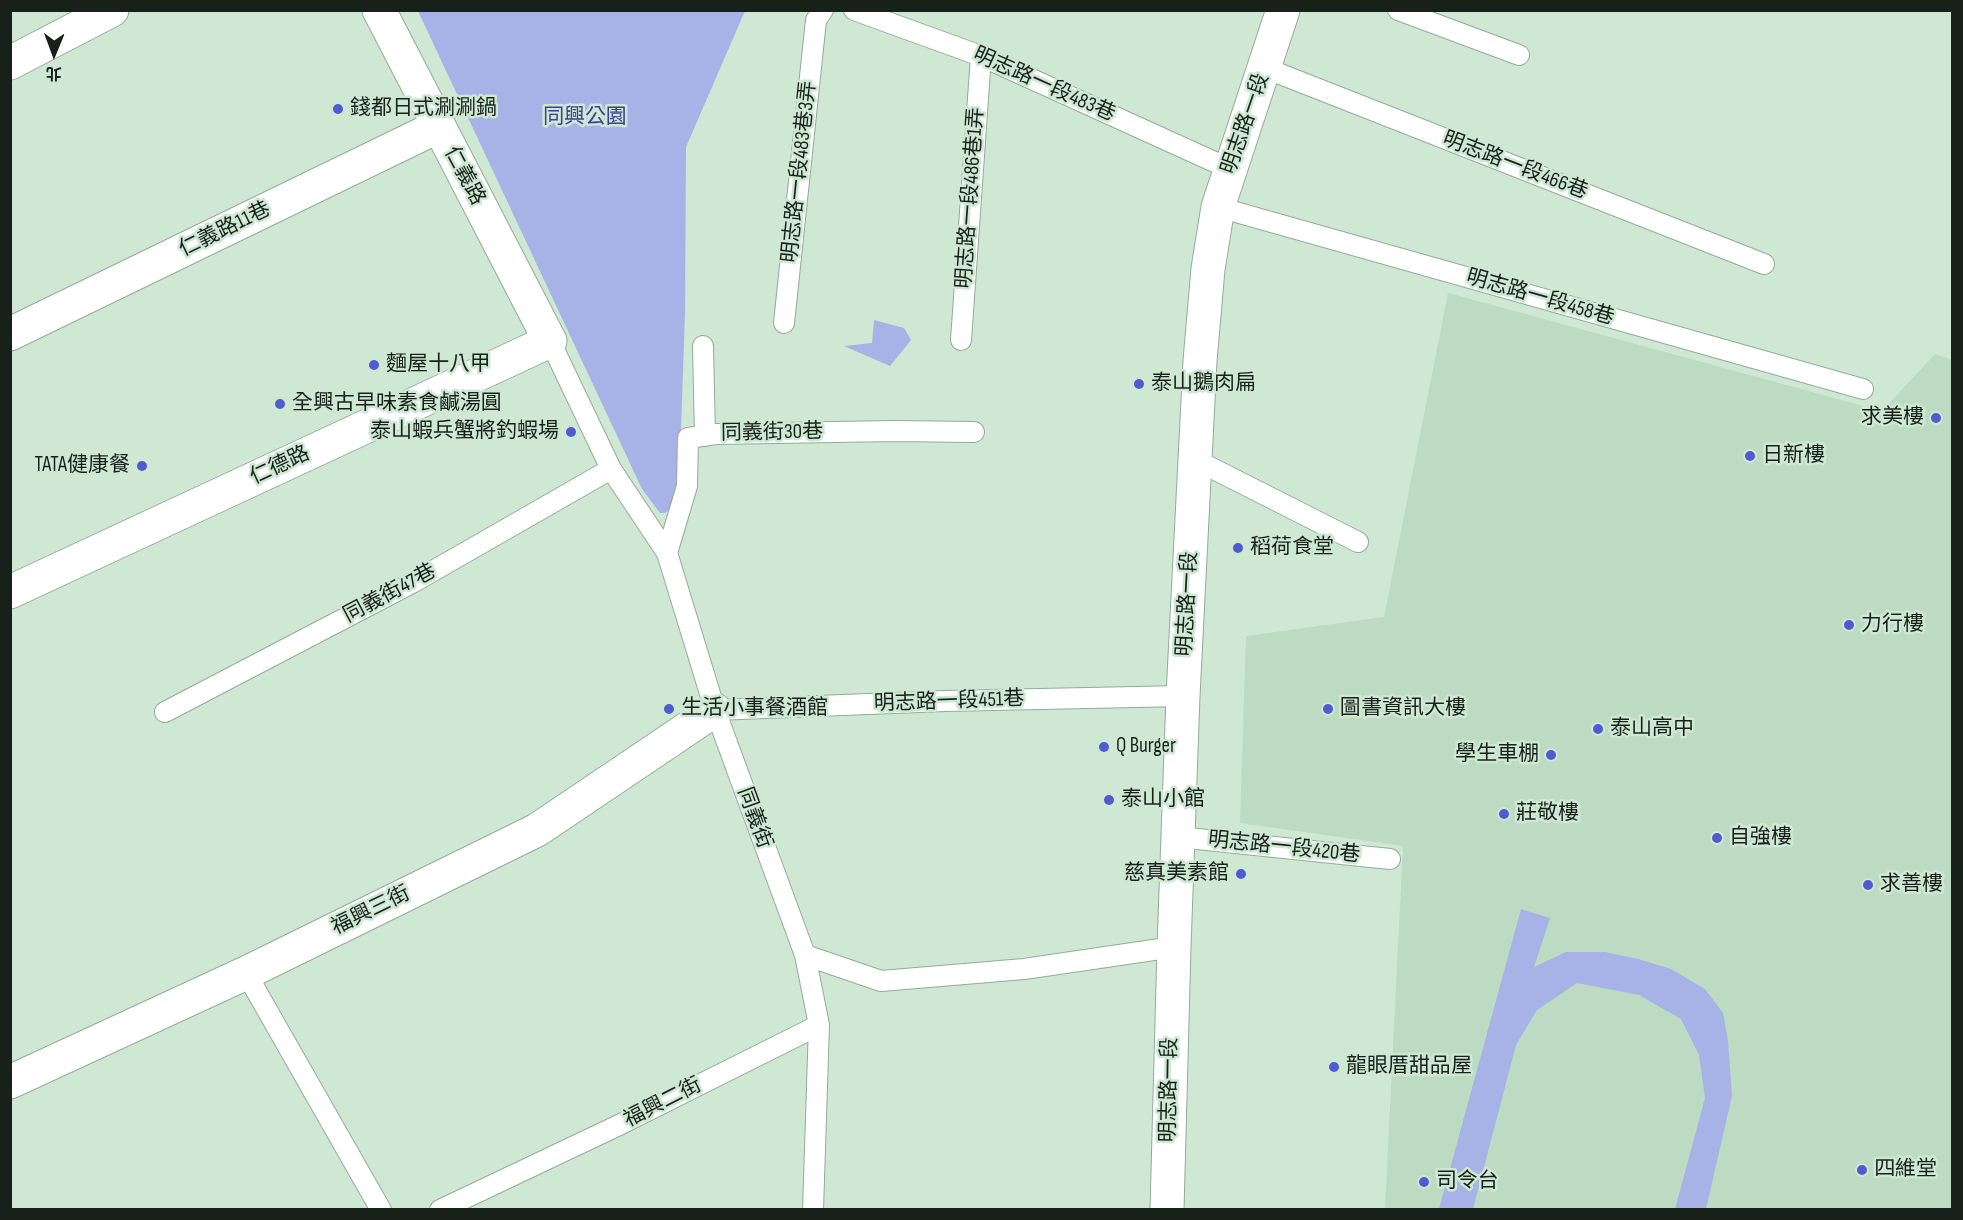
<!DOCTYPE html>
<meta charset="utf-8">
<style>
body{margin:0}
#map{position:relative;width:1963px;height:1220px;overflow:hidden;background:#cee8d3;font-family:"Sofia Sans Condensed","Noto Sans TC",sans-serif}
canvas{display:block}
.frame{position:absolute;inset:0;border:12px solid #172019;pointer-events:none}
.north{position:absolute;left:24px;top:24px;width:60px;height:60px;-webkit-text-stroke:4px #cee8d3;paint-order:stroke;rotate:181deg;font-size:16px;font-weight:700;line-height:24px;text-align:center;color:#172019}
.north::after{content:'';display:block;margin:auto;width:21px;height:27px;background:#172019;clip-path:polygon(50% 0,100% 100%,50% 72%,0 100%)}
</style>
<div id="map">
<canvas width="1963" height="1220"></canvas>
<div class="frame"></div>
<div class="north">北</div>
</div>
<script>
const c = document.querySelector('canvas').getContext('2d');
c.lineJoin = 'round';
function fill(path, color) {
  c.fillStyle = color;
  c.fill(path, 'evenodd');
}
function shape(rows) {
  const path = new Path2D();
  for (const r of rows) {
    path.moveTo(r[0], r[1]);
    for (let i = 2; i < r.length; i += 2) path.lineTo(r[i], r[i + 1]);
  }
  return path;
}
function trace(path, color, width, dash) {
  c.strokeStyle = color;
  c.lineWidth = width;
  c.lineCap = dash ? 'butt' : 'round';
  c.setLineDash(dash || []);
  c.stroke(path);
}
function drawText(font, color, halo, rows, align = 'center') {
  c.font = font + ' "Sofia Sans Condensed","Noto Sans TC",sans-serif';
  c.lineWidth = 5;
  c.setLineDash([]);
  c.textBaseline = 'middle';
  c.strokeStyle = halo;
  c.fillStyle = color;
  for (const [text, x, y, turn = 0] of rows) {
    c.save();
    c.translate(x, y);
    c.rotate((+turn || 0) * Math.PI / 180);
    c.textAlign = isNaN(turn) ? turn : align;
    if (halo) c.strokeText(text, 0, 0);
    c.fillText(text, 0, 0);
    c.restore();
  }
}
fill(shape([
 [1448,293,1882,411,1935,354,1952,360,1952,1209,1385,1209,1403,846,1240,823,1246,636,1384,617]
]), '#bcdbc2');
fill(shape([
 [418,11,745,11,686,147,685,312,679,489,670,509,665,513,660,513,642,489],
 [874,320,904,328,911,340,890,366,844,346,872,343],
 [1521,909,1550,918,1534,967,1566,952,1605,952,1638,959,1671,969,1705,989,1723,1013,1728,1040,1732,1096,1706,1209,1675,1209,1705,1098,1699,1055,1681,1019,1639,995,1577,983,1537,1010,1516,1045,1473,1209,1439,1209]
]), '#a7b3e7');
const lane = shape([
 [854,10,981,56,1230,169],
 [1398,10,1519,55],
 [1265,68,1764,264],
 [1218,207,1863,389],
 [784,323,816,20,823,10],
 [961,340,981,56],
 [550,341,611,469,667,553,715,710,805,955,881,981,1024,969,1174,947],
 [703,346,705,436],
 [1196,460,1358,542],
 [667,553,687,486,688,438,716,434,894,431,974,432],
 [715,710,945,701,1183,696],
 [165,712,412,583,611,469],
 [1178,837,1390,859],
 [246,973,381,1210],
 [440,1210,619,1125,819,1025,805,955],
 [813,1210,819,1025]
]);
const street = shape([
 [10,63,112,10],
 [10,334,439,126],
 [10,592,550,341,379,10],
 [10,1082,246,973,537,830,715,710]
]);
const secondary = shape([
 [1167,1210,1174,947,1183,696,1200,361,1208,269,1218,207,1283,10]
]);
trace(lane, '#93ac98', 22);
trace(street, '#93ac98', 35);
trace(secondary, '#93ac98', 35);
trace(lane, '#fff', 20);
trace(street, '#fff', 33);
trace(secondary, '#fff', 33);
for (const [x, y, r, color] of [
 [338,109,6,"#515bd1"],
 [374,365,6,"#515bd1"],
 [1139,384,6,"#515bd1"],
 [280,404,6,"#515bd1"],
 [1936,418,6,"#515bd1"],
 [571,432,6,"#515bd1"],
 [1750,456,6,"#515bd1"],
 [142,466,6,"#515bd1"],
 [1238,548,6,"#515bd1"],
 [1849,625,6,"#515bd1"],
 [669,709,6,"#515bd1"],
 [1328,709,6,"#515bd1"],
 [1598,729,6,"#515bd1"],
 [1104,747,6,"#515bd1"],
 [1551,755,6,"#515bd1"],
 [1109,800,6,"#515bd1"],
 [1504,814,6,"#515bd1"],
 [1717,838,6,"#515bd1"],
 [1241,874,6,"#515bd1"],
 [1868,885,6,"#515bd1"],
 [1334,1067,6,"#515bd1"],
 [1862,1170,6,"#515bd1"],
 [1424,1182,6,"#515bd1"]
]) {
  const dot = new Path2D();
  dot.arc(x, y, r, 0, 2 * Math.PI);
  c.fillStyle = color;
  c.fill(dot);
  trace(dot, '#cee8d3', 2);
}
drawText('21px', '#172019', '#cee8d3', [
 ["明志路一段483巷",1044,85,24],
 ["明志路一段",1246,124,-71],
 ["明志路一段466巷",1515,166,21],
 ["明志路一段483巷3弄",800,172,-84],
 ["仁義路",464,176,62],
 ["明志路一段486巷1弄",971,198,-86],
 ["仁義路11巷",225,230,-26],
 ["明志路一段458巷",1540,298,16],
 ["同義街30巷",772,433,-1],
 ["仁德路",280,466,-25],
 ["同義街47巷",390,594,-28],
 ["明志路一段",1188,604,-87],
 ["明志路一段451巷",949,702,-2],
 ["同義街",754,818,70],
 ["明志路一段420巷",1284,848,6],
 ["福興三街",371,911,-26],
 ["明志路一段",1170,1090,-89],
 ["福興二街",663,1103,-27]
]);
drawText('21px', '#172019', '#cee8d3', [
 ["錢都日式涮涮鍋",350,109],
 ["麵屋十八甲",386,365],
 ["泰山鵝肉扁",1151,384],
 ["全興古早味素食鹹湯圓",292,404],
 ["求美樓",1924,418,"right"],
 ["泰山蝦兵蟹將釣蝦場",559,432,"right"],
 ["日新樓",1762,456],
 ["TATA健康餐",130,466,"right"],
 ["稻荷食堂",1250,548],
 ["力行樓",1861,625],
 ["生活小事餐酒館",681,709],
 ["圖書資訊大樓",1340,709],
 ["泰山高中",1610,729],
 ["Q Burger",1116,747],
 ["學生車棚",1539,755,"right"],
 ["泰山小館",1121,800],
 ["莊敬樓",1516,814],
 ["自強樓",1729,838],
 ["慈真美素館",1229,874,"right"],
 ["求善樓",1880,885],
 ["龍眼厝甜品屋",1346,1067],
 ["四維堂",1874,1170],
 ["司令台",1436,1182]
], 'left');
drawText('21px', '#394198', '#cee8d3', [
 ["同興公園",585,118]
]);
</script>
